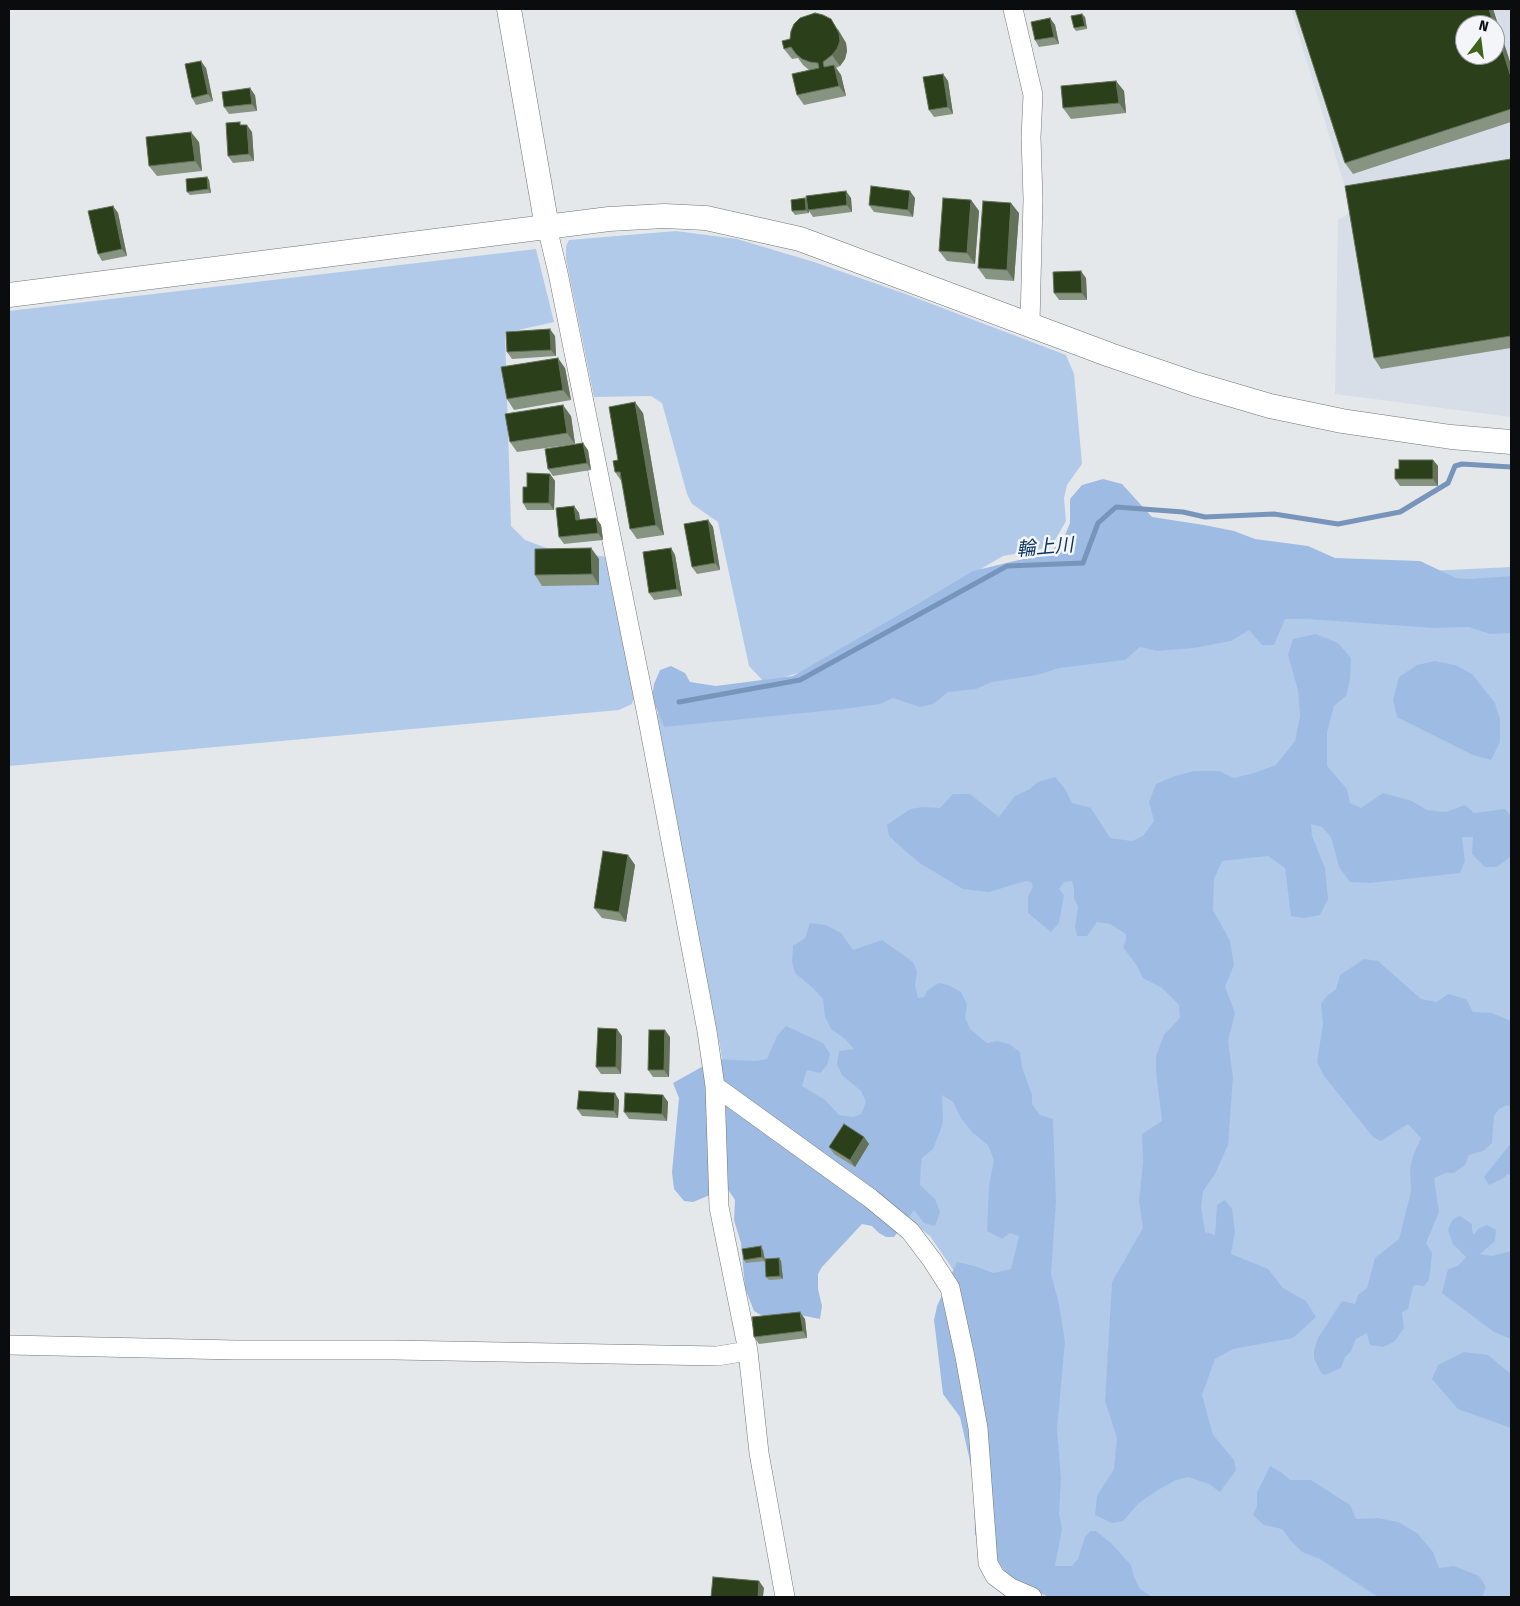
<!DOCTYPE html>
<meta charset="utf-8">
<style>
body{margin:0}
#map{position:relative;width:1520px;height:1606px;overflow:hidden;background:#e5e8eb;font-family:"Fira Sans",sans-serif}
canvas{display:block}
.frame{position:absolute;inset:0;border:10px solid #0b0c0d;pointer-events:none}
.north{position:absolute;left:1455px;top:15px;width:50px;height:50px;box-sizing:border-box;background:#f3f5f8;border:1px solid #96989a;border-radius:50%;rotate:15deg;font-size:14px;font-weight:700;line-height:20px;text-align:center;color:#0b0c0d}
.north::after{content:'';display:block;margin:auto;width:18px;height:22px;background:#3e631b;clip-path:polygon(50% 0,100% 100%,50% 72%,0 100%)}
</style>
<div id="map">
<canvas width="1520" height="1606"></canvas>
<div class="frame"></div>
<div class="north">N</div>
</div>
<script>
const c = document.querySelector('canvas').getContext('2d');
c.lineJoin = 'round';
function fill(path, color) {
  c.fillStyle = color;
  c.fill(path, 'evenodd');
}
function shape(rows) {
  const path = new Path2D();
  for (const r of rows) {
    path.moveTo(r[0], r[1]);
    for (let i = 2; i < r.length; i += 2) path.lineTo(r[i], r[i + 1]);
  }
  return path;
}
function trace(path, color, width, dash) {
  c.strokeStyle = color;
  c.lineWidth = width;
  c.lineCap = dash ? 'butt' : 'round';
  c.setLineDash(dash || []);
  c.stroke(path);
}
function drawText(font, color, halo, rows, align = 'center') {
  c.font = font + ' "Fira Sans","Noto Sans JP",sans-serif';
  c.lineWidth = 5;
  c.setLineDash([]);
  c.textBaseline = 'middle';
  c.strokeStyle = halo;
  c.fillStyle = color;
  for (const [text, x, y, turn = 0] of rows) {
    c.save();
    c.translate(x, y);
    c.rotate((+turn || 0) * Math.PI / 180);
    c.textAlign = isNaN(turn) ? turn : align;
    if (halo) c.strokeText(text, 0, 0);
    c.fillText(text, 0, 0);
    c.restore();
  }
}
fill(shape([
 [1291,9,1511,9,1511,417,1335,394,1338,220,1349,213,1346,191],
 [1465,25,1495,25,1495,55,1465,55]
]), '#d7dee8');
fill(shape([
 [676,231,737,239,814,262,903,293,1066,355,1074,374,1082,464,1067,485,1064,498,1066,521,1051,547,1003,556,811,669,765,683,749,666,718,522,692,504,687,494,662,403,651,396,594,397,566,259,566,246,569,240],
 [536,249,554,322,505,333,511,526,525,540,555,551,609,557,635,694,632,704,619,710,9,766,9,311],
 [1511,567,1511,1597,1053,1597,958,1277,930,1236,726,1084,720,1046,654,714,851,687,1304,577]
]), '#b2cae9');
fill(shape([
 [1103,479,1122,484,1152,517,1204,525,1234,531,1255,539,1308,546,1335,558,1420,561,1456,578,1470,579,1511,576,1511,633,1490,634,1469,627,1434,628,1307,619,1285,619,1274,645,1262,645,1249,630,1231,641,1194,648,1157,651,1140,647,1125,660,1059,668,1037,675,992,682,976,689,948,692,933,704,920,707,893,698,880,704,844,709,664,727,652,698,654,684,660,670,671,666,685,673,690,682,716,686,793,676,921,602,973,571,1023,559,1047,555,1063,540,1070,523,1070,499,1082,485],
 [1316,634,1338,643,1351,658,1350,680,1346,696,1334,706,1327,732,1327,766,1347,789,1350,803,1361,808,1383,793,1412,801,1427,810,1446,812,1465,805,1474,813,1505,809,1511,816,1511,856,1497,867,1485,867,1472,854,1473,837,1462,837,1465,861,1460,873,1370,883,1350,882,1339,867,1331,837,1322,827,1311,824,1312,836,1325,868,1328,899,1320,915,1304,918,1291,916,1285,868,1268,856,1222,861,1214,879,1213,910,1230,941,1234,965,1225,987,1235,1013,1228,1041,1233,1077,1228,1145,1215,1174,1203,1191,1201,1206,1205,1232,1215,1235,1217,1205,1225,1200,1232,1209,1235,1232,1231,1254,1268,1269,1283,1288,1306,1301,1316,1317,1293,1338,1233,1349,1215,1359,1202,1395,1213,1435,1234,1460,1236,1470,1220,1492,1209,1484,1188,1477,1176,1480,1158,1490,1139,1503,1123,1521,1112,1523,1095,1515,1097,1496,1114,1469,1117,1438,1105,1401,1112,1282,1143,1228,1139,1201,1143,1162,1142,1134,1162,1121,1156,1072,1156,1056,1164,1035,1180,1018,1179,1005,1162,988,1143,978,1137,966,1123,947,1126,940,1126,934,1110,924,1097,922,1087,936,1077,936,1075,927,1078,907,1074,898,1074,888,1072,881,1064,882,1059,889,1064,895,1059,923,1051,932,1028,913,1028,897,1033,886,1031,882,1026,881,989,892,963,889,921,864,903,849,889,836,887,825,910,809,923,807,940,808,953,794,970,794,999,817,1015,796,1030,789,1038,782,1055,777,1065,789,1072,803,1091,808,1110,838,1132,841,1143,836,1154,821,1149,802,1156,784,1175,776,1194,771,1219,771,1234,778,1254,773,1276,765,1295,741,1300,716,1298,690,1288,655,1293,639],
 [1435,661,1455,665,1472,674,1495,703,1500,719,1500,742,1491,760,1473,755,1397,717,1393,700,1399,677,1417,665],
 [810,923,826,925,841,933,853,950,882,940,913,962,917,972,915,985,918,998,924,997,927,991,939,983,948,985,961,992,967,1005,965,1018,971,1030,987,1043,997,1041,1009,1044,1020,1052,1022,1067,1032,1095,1032,1104,1040,1115,1053,1119,1056,1202,1051,1274,1059,1304,1065,1342,1057,1429,1061,1478,1059,1513,1062,1529,1055,1566,1072,1566,1078,1559,1085,1537,1090,1531,1096,1531,1111,1543,1131,1565,1134,1577,1140,1589,1152,1597,1049,1597,1011,1581,994,1555,975,1535,974,1479,960,1417,943,1394,934,1320,937,1306,957,1262,974,1266,994,1273,1011,1269,1019,1236,1010,1233,1002,1239,987,1231,989,1186,994,1160,988,1145,972,1132,961,1118,953,1102,942,1095,943,1122,939,1134,933,1149,922,1158,921,1165,920,1185,935,1199,940,1212,935,1226,924,1223,914,1210,894,1237,886,1237,879,1233,872,1226,862,1224,822,1267,818,1274,818,1289,822,1306,820,1319,800,1315,761,1315,754,1311,745,1288,741,1243,734,1220,735,1200,727,1188,693,1202,684,1201,674,1189,672,1172,679,1098,673,1083,716,1059,756,1061,767,1059,777,1036,786,1026,823,1043,830,1054,827,1065,820,1073,807,1070,802,1086,825,1100,839,1115,854,1117,861,1114,866,1102,861,1091,842,1075,837,1064,839,1051,854,1049,845,1039,831,1029,825,1017,823,999,813,988,795,973,792,961,793,946,805,938],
 [1364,959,1378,961,1421,999,1437,1002,1448,994,1466,999,1473,1012,1492,1013,1511,1021,1511,1107,1507,1105,1499,1109,1494,1116,1492,1143,1483,1151,1469,1155,1465,1165,1454,1173,1446,1173,1434,1178,1439,1212,1426,1243,1432,1253,1429,1280,1424,1286,1416,1285,1413,1286,1408,1309,1402,1312,1404,1328,1394,1342,1383,1347,1370,1345,1367,1333,1356,1339,1351,1351,1345,1357,1341,1368,1325,1375,1321,1373,1314,1358,1314,1350,1318,1338,1342,1301,1355,1304,1358,1295,1367,1288,1375,1258,1399,1239,1411,1192,1410,1169,1413,1156,1421,1138,1408,1124,1381,1141,1373,1137,1324,1076,1317,1062,1323,1024,1321,1004,1327,996,1336,989,1340,975],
 [1511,1143,1511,1175,1508,1174,1502,1179,1489,1185,1484,1177],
 [1460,1216,1472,1224,1472,1231,1474,1235,1478,1229,1487,1225,1496,1230,1495,1241,1480,1254,1492,1256,1511,1251,1511,1339,1494,1332,1442,1293,1448,1269,1458,1266,1466,1257,1453,1244,1448,1230,1453,1219],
 [1464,1352,1488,1355,1511,1374,1511,1428,1458,1409,1432,1379,1438,1365],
 [1270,1466,1282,1473,1290,1480,1311,1480,1350,1505,1356,1519,1378,1518,1398,1522,1417,1533,1433,1552,1439,1568,1454,1566,1479,1576,1486,1587,1482,1597,1378,1597,1320,1559,1302,1552,1291,1541,1282,1529,1264,1525,1253,1515,1257,1506,1257,1493]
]), '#9ebce3');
trace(shape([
 [679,702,800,680,1007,566,1083,563,1098,523,1116,507,1183,512,1205,517,1274,514,1338,524,1400,512,1448,483,1455,466,1462,464,1511,467]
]), '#7794ba', 5);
const minor = shape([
 [1013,9,1033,95,1031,137,1033,199,1030,324],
 [547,227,558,273,648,720,707,1031,715,1086,719,1207,748,1351,759,1453,785,1597],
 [715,1086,870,1198,910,1231,932,1260,950,1288,965,1357,978,1428,988,1563,995,1576,1011,1588,1032,1597],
 [9,1345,236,1350,394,1350,717,1356,748,1351]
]);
const tertiary = shape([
 [509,9,547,227],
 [9,295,609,219,664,216,706,218,800,239,1110,355,1195,384,1270,406,1342,421,1451,437,1511,442]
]);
trace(minor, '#727476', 20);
trace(tertiary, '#727476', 25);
trace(minor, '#fff', 19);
trace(tertiary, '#fff', 24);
fill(shape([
 [1295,9,1493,9,1511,65,1511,122,1353,174,1345,163],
 [1082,14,1085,17,1087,29,1076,31,1074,28],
 [1050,18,1055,25,1059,44,1039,47,1035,40],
 [838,29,846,43,847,51,845,59,840,66,836,68,841,75,846,96,804,105,797,95,809,70,803,65,798,58,792,59,784,49],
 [206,68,213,101,196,105,192,98],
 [943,74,948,81,953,114,934,117,929,110],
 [1116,81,1124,91,1126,113,1071,119,1063,108],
 [255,95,257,111,229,114,224,107],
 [252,132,254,161,233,163,228,156],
 [199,142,202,171,157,176,149,166],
 [1511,159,1511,348,1381,369,1374,358],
 [207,177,209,180,211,193,190,195,187,192],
 [805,198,807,201,851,198,852,212,813,217,809,211,809,213,795,215,792,211],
 [915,198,913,217,874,212,869,205],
 [971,200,979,211,975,264,947,261,939,251],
 [113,206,118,213,127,256,102,261,98,254],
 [1019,213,1014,281,986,279,978,268],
 [1086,278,1087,300,1059,300,1054,293],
 [555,336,556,356,512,359,507,352],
 [565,368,571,400,514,410,507,399],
 [643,413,664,535,637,539,630,529,622,482,615,472,618,460],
 [571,416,575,444,517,452,510,442],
 [588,450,591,470,553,476,548,469],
 [1433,460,1438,466,1438,486,1400,486,1395,479,1399,469],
 [550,474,555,481,554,510,527,510,523,503],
 [574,506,579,513,580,520,596,518,601,525,603,540,564,544,559,537],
 [708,520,713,527,720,570,697,574,692,567],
 [591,548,599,559,599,585,542,586,535,575],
 [671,548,675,555,682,596,654,600,649,593],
 [628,855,635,865,626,922,602,918,594,908],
 [622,1036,621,1074,601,1074,596,1067],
 [670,1037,669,1077,653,1077,648,1070],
 [663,1095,668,1102,667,1121,629,1119,624,1112],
 [619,1100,618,1118,582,1116,577,1109],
 [864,1137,869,1144,855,1167,834,1154,829,1147],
 [763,1250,765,1261,746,1263,744,1260],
 [781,1261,783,1279,769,1280,766,1277],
 [805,1319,807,1338,759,1344,754,1337]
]), '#889482');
fill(shape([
 [1489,9,1493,9,1511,65,1511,77,1495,27,1495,25,1494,25],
 [1082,14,1085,17,1087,29,1085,26],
 [1050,18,1055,25,1059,44,1054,37],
 [831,19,846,43,847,51,845,59,840,66,832,55],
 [201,61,206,68,213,101,208,94],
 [834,65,841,75,846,96,839,86],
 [943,74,948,81,953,114,948,107],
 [1116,81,1124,91,1126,113,1119,103],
 [250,88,255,95,257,111,252,104],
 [247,125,252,132,254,161,249,154],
 [191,132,199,142,202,171,195,161],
 [207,177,209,180,211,193,208,189],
 [846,191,851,198,852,212,847,205],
 [910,191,915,198,913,217,908,210],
 [805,198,808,202,809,213,806,210],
 [971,200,979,211,975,264,967,253],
 [1011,203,1019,213,1014,281,1007,270],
 [113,206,118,213,127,256,122,249],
 [1081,271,1086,278,1087,300,1082,293],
 [550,329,555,336,556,356,551,350],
 [558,358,565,368,571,400,563,390],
 [635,402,643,413,664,535,656,525],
 [563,405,571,416,575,444,567,433],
 [583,443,588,450,591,470,587,463],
 [1433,460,1438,466,1438,486,1433,479],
 [550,474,555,481,554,510,549,503],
 [574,506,579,513,581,527,576,520],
 [596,518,601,525,603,540,598,533],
 [708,520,713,527,720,570,715,563],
 [591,548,599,559,599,585,592,574],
 [671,548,675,555,682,596,677,589],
 [628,855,635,865,626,922,619,912],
 [617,1029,622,1036,621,1074,616,1067],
 [665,1030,670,1037,669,1077,664,1070],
 [615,1093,619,1100,618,1118,614,1111],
 [663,1095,668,1102,667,1121,662,1114],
 [864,1137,869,1144,855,1167,850,1160],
 [761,1246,763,1250,765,1261,762,1257],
 [779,1258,781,1261,783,1279,780,1276],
 [800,1312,805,1319,807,1338,803,1331],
 [759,1581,764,1588,763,1597,758,1597]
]), '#637259');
const building = shape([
 [1295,9,1489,9,1494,25,1465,25,1465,55,1495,55,1495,27,1511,77,1511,109,1345,163,1295,9],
 [815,13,823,15,831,19,839,33,840,41,837,49,832,55,823,62,824,67,834,65,839,86,797,95,792,74,819,68,818,63,810,62,802,59,796,54,791,47,784,49,782,41,790,39,791,31,794,24,800,18,815,13],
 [1082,14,1085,26,1074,28,1071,16,1082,14],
 [1050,18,1054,37,1035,40,1031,22,1050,18],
 [201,61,208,94,192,98,185,64,201,61],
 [943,74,948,107,929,110,923,77,943,74],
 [1116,81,1119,103,1063,108,1061,86,1116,81],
 [250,88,252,104,224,107,222,92,250,88],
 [240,122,240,125,247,125,249,154,228,156,226,123,240,122],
 [191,132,195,161,149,166,146,137,191,132],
 [1511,159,1511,336,1374,358,1345,186,1511,159],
 [207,177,208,189,187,192,186,179,207,177],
 [871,186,910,191,908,210,869,205,871,186],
 [846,191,847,205,808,210,806,196,846,191],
 [805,198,806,210,792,211,791,200,805,198],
 [943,198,971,200,967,253,939,251,943,198],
 [983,201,1011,203,1007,270,978,268,983,201],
 [113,206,122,249,98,254,88,211,113,206],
 [1081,271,1082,293,1054,293,1053,272,1081,271],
 [550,329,551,350,507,352,506,332,550,329],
 [558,358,563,390,507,399,501,367,558,358],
 [635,402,656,525,630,529,620,472,615,472,613,461,618,460,609,407,635,402],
 [563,405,567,433,510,442,505,414,563,405],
 [583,443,587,463,548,469,545,449,583,443],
 [1399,460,1433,460,1433,479,1395,479,1395,469,1399,469,1399,460],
 [527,473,550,474,549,503,523,503,523,487,527,487,527,473],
 [574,506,576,520,596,518,598,533,559,537,556,508,574,506],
 [708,520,715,563,692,567,684,524,708,520],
 [591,548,592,574,535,575,535,549,591,548],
 [671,548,677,589,649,593,643,552,671,548],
 [603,851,628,855,619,912,594,908,603,851],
 [598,1028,617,1029,616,1067,596,1067,598,1028],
 [649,1030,665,1030,664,1070,648,1070,649,1030],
 [579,1091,615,1093,614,1111,577,1109,579,1091],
 [625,1093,663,1095,662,1114,624,1112,625,1093],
 [844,1124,864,1137,850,1160,829,1147,844,1124],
 [761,1246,762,1257,744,1260,742,1249,761,1246],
 [779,1258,780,1276,766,1277,765,1259,779,1258],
 [800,1312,803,1331,754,1337,752,1317,800,1312],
 [713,1577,759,1581,758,1597,711,1597,713,1577]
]);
fill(building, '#2b3f1a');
trace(building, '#637259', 1);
drawText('italic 19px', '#0a3363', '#f3f5f8', [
 ["輪上川",1045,548,-5]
]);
</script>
